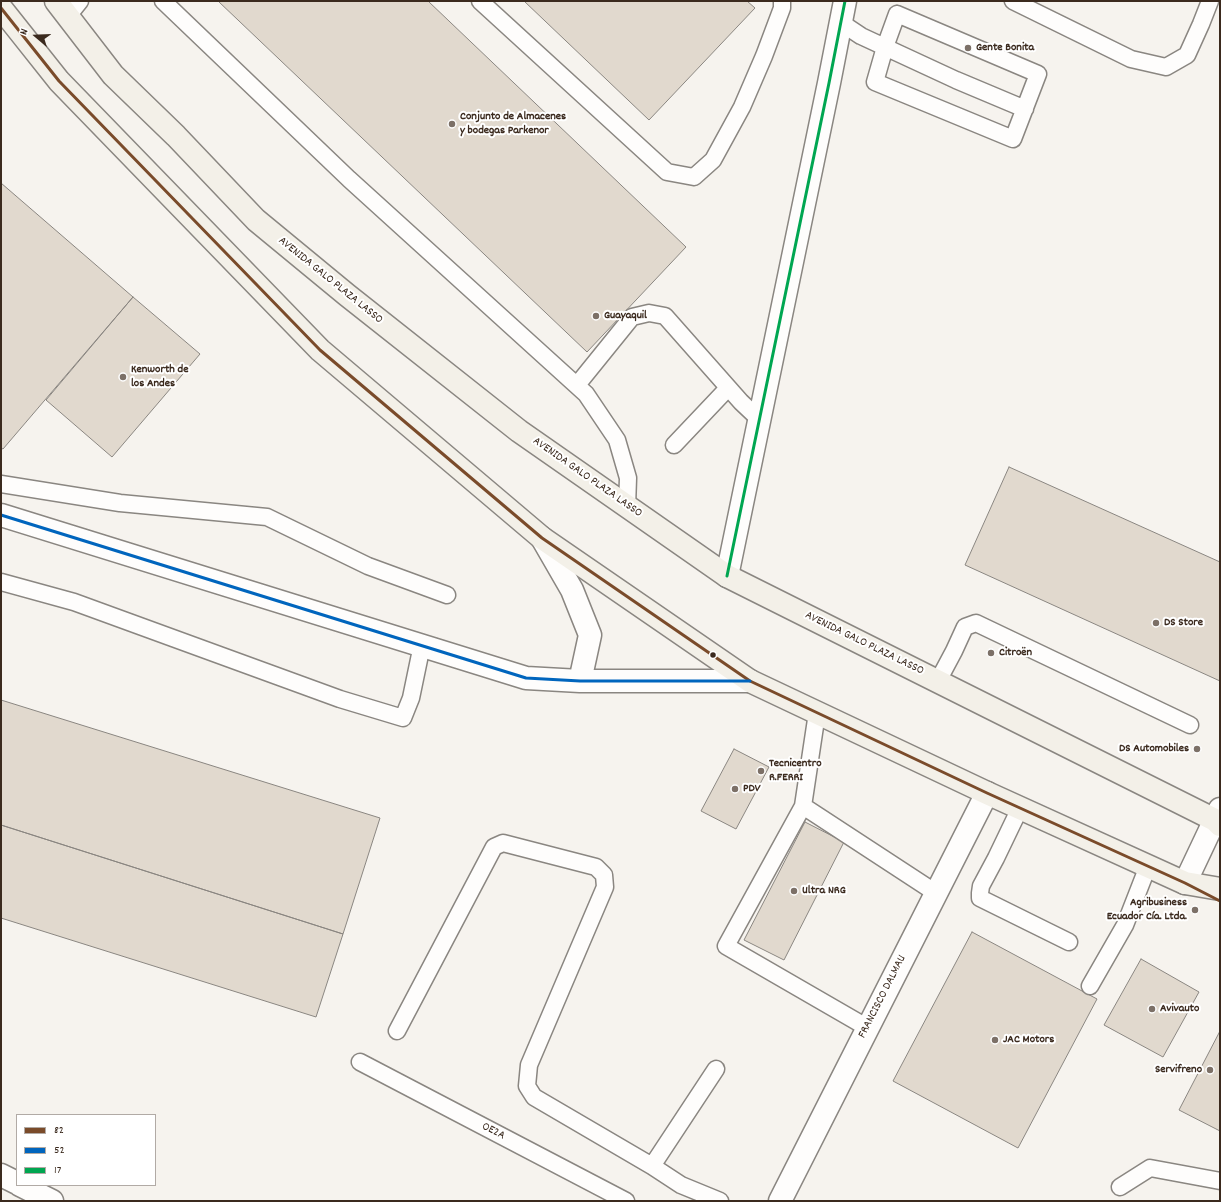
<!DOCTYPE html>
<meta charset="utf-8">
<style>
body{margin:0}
#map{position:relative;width:1221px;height:1202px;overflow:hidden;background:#f6f3ee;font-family:Dekko,sans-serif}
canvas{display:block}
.frame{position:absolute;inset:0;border:2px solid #3b2a1e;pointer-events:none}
.legend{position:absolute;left:16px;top:1114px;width:140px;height:72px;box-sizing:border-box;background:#fff;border:1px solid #b1aaa5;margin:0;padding:5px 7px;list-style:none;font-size:12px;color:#3b2a1e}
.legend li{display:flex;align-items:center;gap:8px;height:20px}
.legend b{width:20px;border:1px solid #b1aaa5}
.north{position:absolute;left:16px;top:16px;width:40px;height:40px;-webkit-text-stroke:3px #fff;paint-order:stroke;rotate:289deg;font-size:11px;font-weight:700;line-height:16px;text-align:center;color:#3b2a1e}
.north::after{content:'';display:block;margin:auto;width:14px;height:18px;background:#3b2a1e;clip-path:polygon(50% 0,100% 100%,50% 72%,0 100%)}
</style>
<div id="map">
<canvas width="1221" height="1202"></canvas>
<div class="frame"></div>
<ul class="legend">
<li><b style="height:5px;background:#7a4b2a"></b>82</li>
<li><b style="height:5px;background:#0065bd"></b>52</li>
<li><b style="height:5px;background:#00a651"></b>17</li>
</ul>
<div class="north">N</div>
</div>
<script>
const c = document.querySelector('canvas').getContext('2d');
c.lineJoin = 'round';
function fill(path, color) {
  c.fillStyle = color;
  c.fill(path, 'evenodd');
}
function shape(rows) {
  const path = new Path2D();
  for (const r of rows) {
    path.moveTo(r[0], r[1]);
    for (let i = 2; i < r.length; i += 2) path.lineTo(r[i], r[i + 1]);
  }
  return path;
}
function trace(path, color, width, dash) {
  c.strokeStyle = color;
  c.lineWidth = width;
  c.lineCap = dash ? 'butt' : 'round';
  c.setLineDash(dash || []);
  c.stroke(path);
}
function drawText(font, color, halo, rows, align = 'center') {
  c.font = font + ' Dekko,sans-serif';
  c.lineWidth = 4;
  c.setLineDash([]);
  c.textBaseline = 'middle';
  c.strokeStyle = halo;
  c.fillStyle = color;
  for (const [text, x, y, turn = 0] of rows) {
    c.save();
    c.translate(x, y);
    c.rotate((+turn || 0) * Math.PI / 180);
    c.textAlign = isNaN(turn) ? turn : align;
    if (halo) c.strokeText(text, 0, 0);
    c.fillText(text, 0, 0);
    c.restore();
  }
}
const building = shape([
 [218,1,428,1,686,247,587,352,218,1],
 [524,1,747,1,755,8,649,120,524,1],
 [1,183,133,297,3,449,1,448,1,183],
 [133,297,200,354,112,457,46,400,133,297],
 [1009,467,1220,562,1220,681,965,565,1009,467],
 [1,700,380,818,343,934,1,825,1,700],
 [734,749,769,767,736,829,701,811,734,749],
 [805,822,844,842,784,960,744,940,805,822],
 [1,825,343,934,316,1017,1,918,1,825],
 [972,932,1097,999,1018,1148,893,1081,972,932],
 [1141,959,1199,992,1163,1057,1104,1025,1141,959],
 [1220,1031,1220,1131,1179,1110,1220,1031]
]);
fill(building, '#e1d9ce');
trace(building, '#8a8681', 1);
const service = shape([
 [163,1,349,179,586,394,617,440,628,478,627,507],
 [480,1,667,172,694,177,713,160,742,107,764,56,782,8,782,1],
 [1013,1,1131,59,1166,67,1187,55,1201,24,1210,1],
 [897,14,1038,74,1013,139,875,82,885,47,897,14],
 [68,16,80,1],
 [840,22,861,36,956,80,1025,109],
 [577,385,632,317,649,313,665,316,741,402,759,419],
 [674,445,728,388],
 [1,484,120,503,267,517,368,566,447,595],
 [1,582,74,602,340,699,403,718,411,698,422,645],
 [938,681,954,651,965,627,976,623,1190,725],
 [817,713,803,806,726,946,868,1028],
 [803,806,936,893],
 [1020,808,996,858,981,886,980,893,980,898,1069,942],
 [1090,986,1125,925,1148,866],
 [397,1031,494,847,503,843,596,867,604,875,605,887,529,1065,527,1086,534,1097,652,1166],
 [360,1062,626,1201],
 [716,1069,652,1166,681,1185,720,1201],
 [1120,1187,1150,1168,1220,1181]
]);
const minor = shape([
 [727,576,829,83,845,1],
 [1,1175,17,1183],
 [20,1185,52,1201]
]);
const tertiary = shape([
 [1185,883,1220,809],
 [780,1201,987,793]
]);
const secondary = shape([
 [1,515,526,678,580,681,750,681],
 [542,538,572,590,590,635,580,681]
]);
const primary = shape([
 [56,1,113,75,176,136,256,220,347,295,519,431,727,576,1215,820,1220,825],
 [1,8,59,81,320,350,542,538,750,681,987,793,1185,883,1220,889]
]);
trace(service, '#8a8681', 19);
trace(minor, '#8a8681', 25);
trace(tertiary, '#8a8681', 25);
trace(secondary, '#8a8681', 25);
trace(primary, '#8a8681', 25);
trace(service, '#fefdfc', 16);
trace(minor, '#fefdfc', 22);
trace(tertiary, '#fefdfc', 22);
trace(secondary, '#fefdfc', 22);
trace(primary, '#f3f0e8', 22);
trace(shape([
 [1,8,59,81,320,350,542,538,750,681,987,793,1185,883,1220,901]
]), '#7a4b2a', 3);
trace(shape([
 [1,515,526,678,580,681,750,681]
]), '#0065bd', 3);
trace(shape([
 [727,576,829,83,845,1]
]), '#00a651', 3);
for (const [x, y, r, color] of [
 [968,48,4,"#7c7067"],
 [452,124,4,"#7c7067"],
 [596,316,4,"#7c7067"],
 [123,377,4,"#7c7067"],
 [1156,623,4,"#7c7067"],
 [991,653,4,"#7c7067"],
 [713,655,3.5,"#3b2a1e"],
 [1197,749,4,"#7c7067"],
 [761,771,4,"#7c7067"],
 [735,789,4,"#7c7067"],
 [794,891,4,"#7c7067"],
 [1195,910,4,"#7c7067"],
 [1152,1009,4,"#7c7067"],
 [995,1040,4,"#7c7067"],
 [1210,1070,4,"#7c7067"]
]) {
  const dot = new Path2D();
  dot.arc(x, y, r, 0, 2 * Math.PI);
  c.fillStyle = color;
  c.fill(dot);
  trace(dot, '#fff', 1.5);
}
drawText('bold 12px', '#3b2a1e', '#fff', [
 ["Gente Bonita",976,48],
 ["Conjunto de Almacenes",460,117],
 ["y bodegas Parkenor",460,131],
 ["Guayaquil",604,316],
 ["Kenworth de",131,370],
 ["los Andes",131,384],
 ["DS Store",1164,623],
 ["Citroën",999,653],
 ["DS Automobiles",1189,749,"right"],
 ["Tecnicentro",769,764],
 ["R.FERRI",769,778],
 ["PDV",743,789],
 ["Ultra NRG",802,891],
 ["Agribusiness",1187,903,"right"],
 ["Ecuador Cía. Ltda.",1187,917,"right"],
 ["Avivauto",1160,1009],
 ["JAC Motors",1003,1040],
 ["Servifreno",1202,1070,"right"]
], 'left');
drawText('12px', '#3b2a1e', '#fff', [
 ["AVENIDA GALO PLAZA LASSO",330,281,39],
 ["AVENIDA GALO PLAZA LASSO",587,478,35],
 ["AVENIDA GALO PLAZA LASSO",864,644,26],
 ["FRANCISCO DALMAU",883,997,-63],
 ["OE2A",493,1132,27]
]);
</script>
